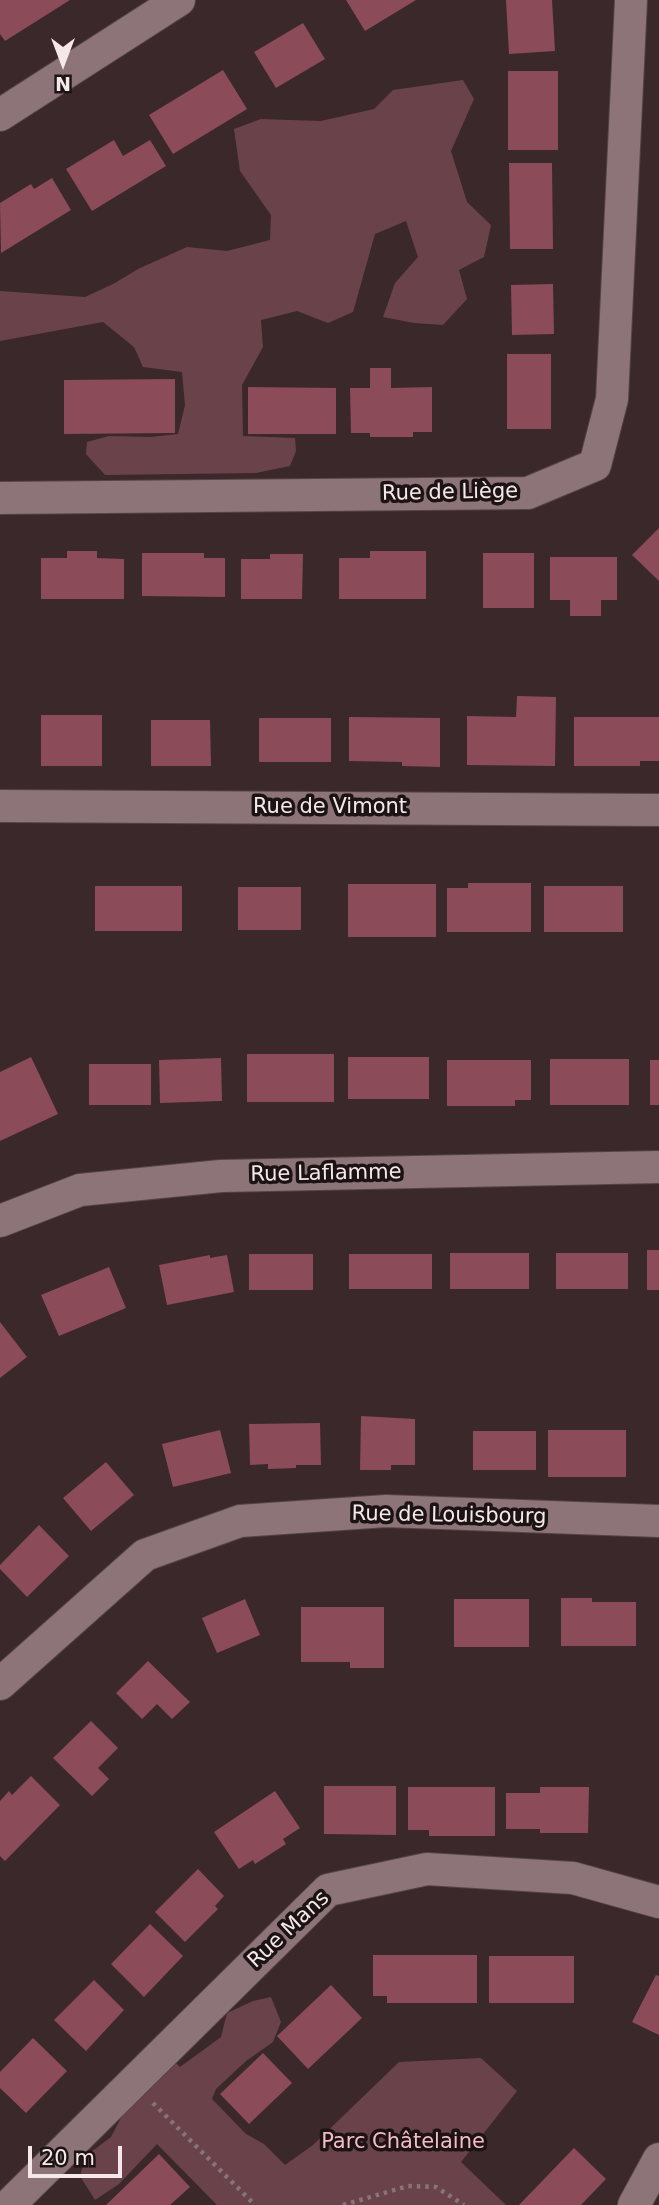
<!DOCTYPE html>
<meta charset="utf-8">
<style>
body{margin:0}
#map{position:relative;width:659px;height:2205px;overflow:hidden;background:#3b282b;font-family:"DejaVu Sans",sans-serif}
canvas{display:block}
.north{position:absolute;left:28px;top:28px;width:70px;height:70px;-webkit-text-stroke:5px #1c1315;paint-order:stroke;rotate:180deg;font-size:19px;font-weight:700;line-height:28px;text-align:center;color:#f6e8ea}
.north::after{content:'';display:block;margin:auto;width:24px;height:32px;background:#f6e8ea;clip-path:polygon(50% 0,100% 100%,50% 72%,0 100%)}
.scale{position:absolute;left:28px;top:2146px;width:94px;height:32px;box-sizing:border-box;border:4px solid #f6e8ea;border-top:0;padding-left:9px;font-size:21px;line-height:24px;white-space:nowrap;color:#f6e8ea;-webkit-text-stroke:5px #1c1315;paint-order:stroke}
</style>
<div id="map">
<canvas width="659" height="2205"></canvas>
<div class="north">N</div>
<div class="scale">20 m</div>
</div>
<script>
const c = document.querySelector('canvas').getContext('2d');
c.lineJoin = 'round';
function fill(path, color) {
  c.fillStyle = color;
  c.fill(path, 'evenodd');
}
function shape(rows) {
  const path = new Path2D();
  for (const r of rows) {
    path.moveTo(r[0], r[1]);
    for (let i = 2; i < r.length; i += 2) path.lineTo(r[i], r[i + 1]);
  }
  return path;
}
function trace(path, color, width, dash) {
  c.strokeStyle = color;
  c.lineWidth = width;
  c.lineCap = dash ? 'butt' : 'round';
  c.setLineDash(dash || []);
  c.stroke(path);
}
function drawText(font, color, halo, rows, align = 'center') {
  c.font = font + ' "DejaVu Sans",sans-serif';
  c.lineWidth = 7;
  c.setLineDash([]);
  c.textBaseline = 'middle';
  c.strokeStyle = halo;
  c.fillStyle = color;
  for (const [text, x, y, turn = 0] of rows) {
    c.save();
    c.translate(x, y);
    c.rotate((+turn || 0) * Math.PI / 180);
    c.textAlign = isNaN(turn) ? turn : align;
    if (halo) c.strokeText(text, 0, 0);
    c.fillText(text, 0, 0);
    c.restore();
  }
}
fill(shape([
 [463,80,474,99,451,151,467,202,491,225,484,257,459,270,467,299,443,325,414,323,383,317,395,283,418,257,406,221,375,234,353,312,328,323,297,311,261,320,263,347,242,385,243,436,295,438,296,451,290,466,256,473,105,475,86,454,87,442,109,436,150,437,178,434,185,405,182,372,143,367,134,347,103,322,0,341,0,291,85,297,115,283,138,269,187,247,227,251,270,240,271,215,240,171,234,129,261,119,321,121,374,109,393,90],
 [271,1997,281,2022,273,2042,246,2061,216,2089,212,2099,246,2134,264,2144,285,2165,313,2145,399,2062,481,2058,517,2091,461,2162,506,2205,217,2205,157,2144,119,2184,95,2200,80,2176,86,2156,111,2137,124,2112,164,2051,180,2067,221,2037,227,2013,253,2001]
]), '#6a424a');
fill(shape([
 [0,0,70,0,5,41,0,34],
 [346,0,416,0,365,31],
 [506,0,552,0,555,51,509,54],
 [303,23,325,59,276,88,254,52],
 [223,70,247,109,173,154,149,115],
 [508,71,558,71,558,150,508,150],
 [114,140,123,156,150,140,166,166,92,211,66,169],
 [509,163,552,163,553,249,510,249],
 [52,178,71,210,1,253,0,203,31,184,34,189],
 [553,284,554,334,512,335,511,285],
 [507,354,551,354,551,429,507,429],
 [370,368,391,368,391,388,432,387,432,432,413,432,413,437,370,437,370,433,351,433,350,388,370,388],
 [175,379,175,433,64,434,64,380],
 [248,387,336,388,336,434,248,434],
 [659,528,659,581,632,555],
 [67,551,97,551,97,558,124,559,124,599,41,599,41,558,67,558],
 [370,551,426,551,426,599,339,599,339,558,370,558],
 [142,553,204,553,204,558,225,558,225,597,142,596],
 [483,553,534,553,534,608,483,608],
 [270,554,303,554,302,599,241,599,241,559,270,559],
 [550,557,617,557,617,600,601,600,601,616,570,616,570,600,550,600],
 [517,696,556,697,555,766,467,765,467,716,516,717],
 [41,715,102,715,102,766,41,766],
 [349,717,440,718,440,767,402,766,402,762,349,761],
 [574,717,659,717,659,761,640,761,640,766,574,766],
 [259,718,331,718,331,762,259,762],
 [151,720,210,720,211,766,151,766],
 [468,883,531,883,531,932,447,932,447,888,468,888],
 [348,884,436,884,436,937,348,937],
 [95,886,182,886,182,931,95,931],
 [544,886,623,886,623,932,544,932],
 [238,887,301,887,301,930,238,930],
 [247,1054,334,1054,334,1102,247,1102],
 [31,1057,58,1114,0,1141,0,1072],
 [348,1057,429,1057,429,1099,348,1099],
 [221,1058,222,1101,160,1103,159,1060],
 [550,1059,629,1059,629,1105,550,1105],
 [447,1060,531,1060,531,1100,515,1100,515,1106,447,1106],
 [650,1060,659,1060,659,1105,650,1105],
 [89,1064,151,1064,151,1105,89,1105],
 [647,1250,659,1250,659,1290,647,1290],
 [450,1253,529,1253,529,1289,450,1289],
 [556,1253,628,1253,628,1289,556,1289],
 [249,1254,313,1254,313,1290,249,1290],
 [349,1254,432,1254,432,1289,349,1289],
 [210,1255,210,1258,227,1255,234,1292,167,1305,159,1265],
 [109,1267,126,1308,59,1336,41,1295],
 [0,1322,27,1357,0,1378],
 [361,1416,415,1419,415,1465,391,1465,391,1470,360,1470],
 [320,1423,321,1465,296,1465,296,1468,268,1469,268,1464,250,1465,249,1424],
 [220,1430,231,1473,173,1487,162,1444],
 [548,1430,626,1430,626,1477,548,1477],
 [473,1431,536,1431,536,1470,473,1470],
 [106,1462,134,1495,91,1531,63,1498],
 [39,1525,69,1556,27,1597,0,1569,0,1565],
 [561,1598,592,1598,592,1602,636,1602,636,1646,561,1646],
 [245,1599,260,1635,217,1653,202,1618],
 [454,1599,529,1599,529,1647,454,1647],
 [301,1607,384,1607,384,1668,350,1668,350,1662,301,1662],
 [148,1661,190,1702,172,1719,157,1704,142,1719,116,1693],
 [91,1721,118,1748,98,1768,109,1779,92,1796,53,1758],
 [31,1776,60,1805,5,1861,0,1856,0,1801,9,1791,12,1795],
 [324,1786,396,1786,396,1835,324,1834],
 [408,1787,495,1787,495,1836,429,1836,429,1830,408,1830],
 [540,1787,589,1787,588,1833,540,1833,540,1829,506,1829,506,1793,540,1793],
 [275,1791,300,1828,283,1839,286,1844,255,1864,253,1860,239,1869,214,1832],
 [198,1869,224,1896,215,1906,218,1909,185,1942,155,1912],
 [150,1924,183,1956,144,1997,111,1964],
 [373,1955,477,1955,477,2003,387,2003,387,1996,373,1996],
 [489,1956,574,1956,574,2003,489,2003],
 [656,1975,659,1976,659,2035,632,2022],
 [94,1980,124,2010,86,2051,54,2020],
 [331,1985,362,2018,308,2069,277,2036],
 [33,2038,67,2071,26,2113,0,2088,0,2072],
 [263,2053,292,2083,249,2124,220,2094],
 [574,2148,606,2179,581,2205,519,2205],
 [159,2154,190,2187,170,2205,106,2205]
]), '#8b4b59');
const street = shape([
 [0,115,179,0],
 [0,498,528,493,595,465,612,399,631,0],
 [0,806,659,810],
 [0,1221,80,1190,221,1176,659,1167],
 [0,1684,145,1555,240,1521,386,1511,659,1521],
 [9,2205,328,1890,427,1869,573,1878,659,1902],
 [634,2205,659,2159]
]);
trace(street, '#554447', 34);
trace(shape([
 [153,2103,255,2205],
 [343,2205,408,2186,436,2187,464,2205]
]), '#867578', 4.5, [3.5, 5]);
trace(street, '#8c7478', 32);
drawText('21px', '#f6e8ea', '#1c1315', [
 ["Rue de Liège",450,493,-1],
 ["Rue de Vimont",330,808],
 ["Rue Laflamme",326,1174,-1],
 ["Rue de Louisbourg",449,1516,1],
 ["Rue Mans",289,1930,-43]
]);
drawText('21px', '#f7bbc5', '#1c1315', [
 ["Parc Châtelaine",403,2143]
]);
</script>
